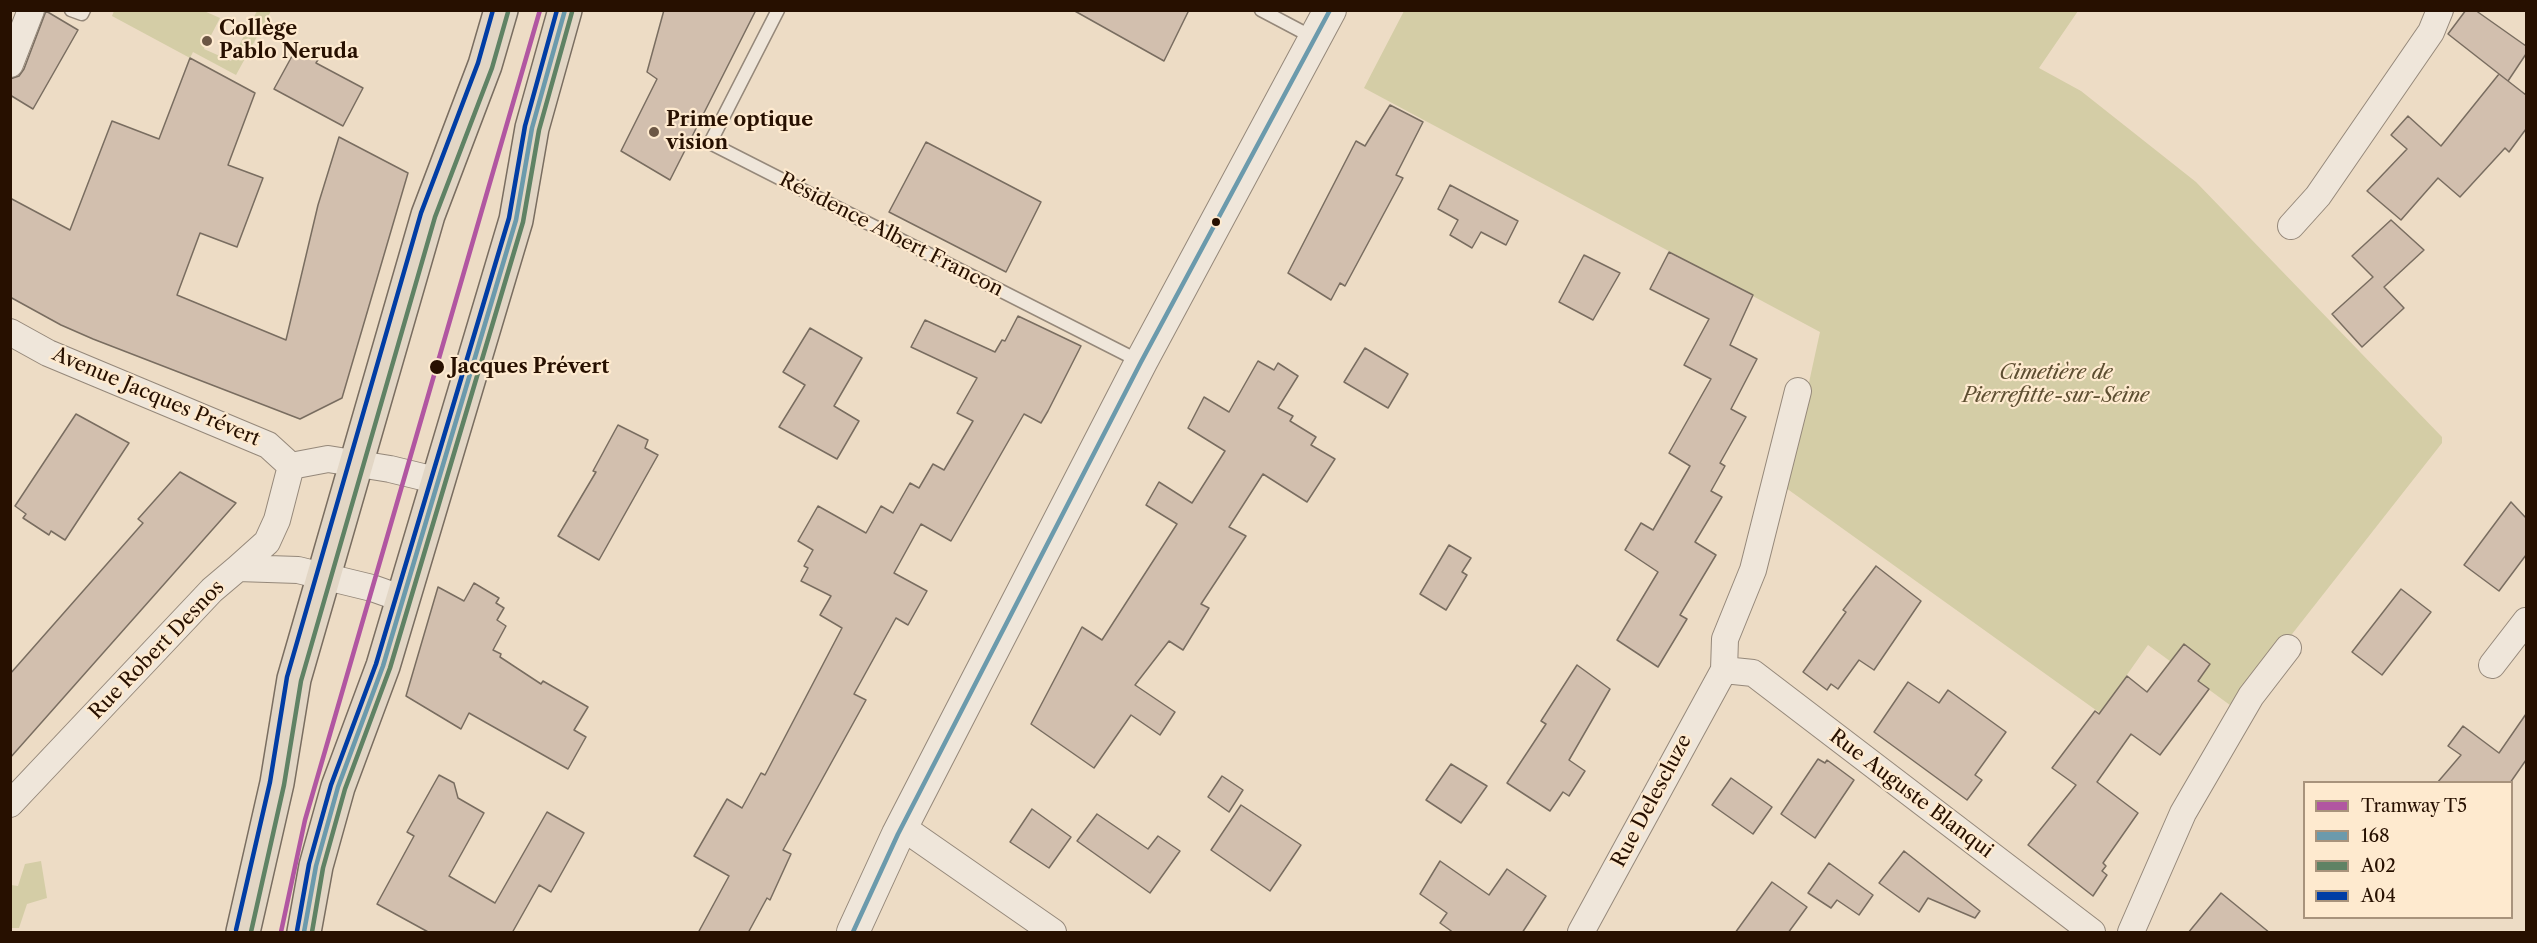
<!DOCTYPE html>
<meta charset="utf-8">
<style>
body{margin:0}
#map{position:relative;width:2537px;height:943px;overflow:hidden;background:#eddcc5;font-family:"Libre Caslon Text",serif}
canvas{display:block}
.frame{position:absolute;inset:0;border:12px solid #271000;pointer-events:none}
.legend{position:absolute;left:2303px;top:781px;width:210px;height:138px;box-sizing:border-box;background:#feeacf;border:2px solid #a8937c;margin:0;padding:8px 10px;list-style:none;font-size:18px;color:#271000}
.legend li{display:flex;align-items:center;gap:12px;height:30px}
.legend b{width:30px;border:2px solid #a8937c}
</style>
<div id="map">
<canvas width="2537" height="943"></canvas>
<div class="frame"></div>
<ul class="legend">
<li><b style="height:8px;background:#b156a1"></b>Tramway T5</li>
<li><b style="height:8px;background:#6b9aac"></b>168</li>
<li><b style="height:8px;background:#5f8264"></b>A02</li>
<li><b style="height:8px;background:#003da5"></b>A04</li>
</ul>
</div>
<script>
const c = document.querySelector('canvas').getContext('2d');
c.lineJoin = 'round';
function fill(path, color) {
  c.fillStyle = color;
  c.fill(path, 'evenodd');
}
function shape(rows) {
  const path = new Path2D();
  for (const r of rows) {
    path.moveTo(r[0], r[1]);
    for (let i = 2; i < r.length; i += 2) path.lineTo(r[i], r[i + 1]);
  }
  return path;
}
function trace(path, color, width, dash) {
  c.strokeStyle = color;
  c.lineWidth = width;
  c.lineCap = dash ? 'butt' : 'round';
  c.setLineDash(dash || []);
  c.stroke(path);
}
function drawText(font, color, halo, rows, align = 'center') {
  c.font = font + ' "Libre Caslon Text",serif';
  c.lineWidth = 4.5;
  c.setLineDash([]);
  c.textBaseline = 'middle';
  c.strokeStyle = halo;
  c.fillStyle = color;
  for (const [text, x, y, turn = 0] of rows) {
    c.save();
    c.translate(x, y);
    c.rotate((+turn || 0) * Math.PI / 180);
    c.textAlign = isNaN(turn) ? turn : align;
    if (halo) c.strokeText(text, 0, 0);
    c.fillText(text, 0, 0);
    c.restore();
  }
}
fill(shape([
 [114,11,204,11,220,18,204,49,231,61,257,11,271,11,236,75,193,52,190,58,112,16],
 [1404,11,2078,11,2039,68,2081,91,2196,182,2442,437,2442,443,2234,708,2148,645,2100,713,1786,488,1820,332,1364,88],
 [41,861,47,898,27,904,19,928,11,928,11,885,18,886,25,864]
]), '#d4cda6');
const building = shape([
 [664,10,756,10,670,180,621,151,657,79,647,72,664,10],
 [1073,10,1189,10,1164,61,1073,10],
 [2466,10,2475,10,2526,46,2526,54,2508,81,2448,34,2466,10],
 [46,11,78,30,33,109,10,95,10,79,19,76,24,69,46,11],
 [297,47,319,58,316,63,363,88,343,126,274,89,297,47],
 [190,58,255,93,228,165,263,178,237,247,200,233,177,295,286,340,318,205,339,137,408,173,342,398,300,419,93,339,61,325,10,297,10,198,70,230,112,121,159,139,190,58],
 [2499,74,2526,95,2526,129,2509,152,2505,148,2460,197,2438,178,2401,220,2367,191,2407,149,2391,135,2408,116,2441,146,2499,74],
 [1390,105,1423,122,1396,175,1403,178,1345,286,1340,283,1331,300,1288,273,1356,141,1365,146,1390,105],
 [926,142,1041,202,1006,272,889,212,926,142],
 [1450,185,1518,221,1506,245,1481,232,1472,248,1450,235,1458,220,1438,209,1450,185],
 [2391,220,2424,250,2384,287,2404,308,2362,347,2332,314,2373,277,2352,256,2391,220],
 [1669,252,1753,295,1730,345,1757,359,1731,409,1746,417,1720,463,1725,466,1711,491,1722,497,1695,542,1716,555,1680,615,1687,619,1658,667,1617,640,1658,572,1625,550,1641,523,1653,530,1690,466,1669,453,1711,379,1684,365,1709,319,1650,289,1669,252],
 [1584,255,1620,273,1593,320,1559,302,1584,255],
 [1018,316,1081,346,1048,411,1041,423,1024,414,951,541,921,524,894,573,927,591,908,625,896,618,854,694,866,700,783,850,791,854,770,900,767,898,748,933,698,933,729,876,694,856,727,799,742,808,761,773,765,775,842,628,820,615,831,596,801,581,808,568,804,566,813,550,798,541,818,506,866,533,881,506,893,513,910,483,919,488,933,464,944,470,973,421,957,413,977,378,911,347,925,320,995,352,1002,340,1005,341,1018,316],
 [810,328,862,358,834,406,859,421,837,459,779,427,805,385,783,372,810,328],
 [1365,348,1408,374,1388,408,1344,382,1365,348],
 [1258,361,1274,370,1278,363,1298,376,1278,408,1293,416,1290,421,1316,437,1311,445,1335,459,1307,502,1263,474,1229,527,1246,536,1201,604,1209,608,1183,650,1169,641,1135,685,1175,712,1160,735,1131,715,1094,768,1031,724,1082,627,1102,640,1177,524,1146,505,1159,482,1192,503,1225,451,1188,428,1204,397,1229,412,1258,361],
 [76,414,129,443,65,540,51,531,49,535,23,518,26,514,15,506,76,414],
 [618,425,648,440,645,448,658,455,599,560,558,536,596,472,593,471,618,425],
 [180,472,236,503,10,758,10,674,143,523,138,519,180,472],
 [2511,502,2526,518,2526,555,2499,591,2464,565,2511,502],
 [1449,545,1471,558,1462,572,1467,575,1446,610,1420,594,1449,545],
 [1876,566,1921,601,1874,670,1859,660,1838,689,1831,684,1827,690,1803,672,1846,612,1843,610,1876,566],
 [474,583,499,598,496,603,504,608,497,620,506,626,493,650,501,654,500,657,541,684,543,681,588,707,574,730,586,737,568,769,469,713,461,729,406,696,438,587,464,601,474,583],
 [2401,589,2431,612,2382,675,2352,652,2401,589],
 [2184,644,2210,664,2198,681,2209,689,2160,755,2131,734,2097,782,2138,813,2103,863,2106,866,2102,871,2107,875,2093,896,2028,845,2076,785,2052,768,2095,711,2099,714,2127,676,2147,692,2184,644],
 [1577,665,1610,689,1569,760,1585,771,1569,796,1563,792,1550,811,1507,783,1546,724,1541,721,1577,665],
 [1908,682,1939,703,1948,690,2006,732,1975,775,1982,780,1967,800,1874,732,1908,682],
 [2526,714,2526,760,2510,783,2437,783,2461,755,2448,746,2463,726,2499,753,2526,714],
 [1818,759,1825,763,1827,760,1854,780,1815,838,1781,814,1818,759],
 [1451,764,1487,786,1461,823,1426,800,1451,764],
 [439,775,454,783,458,798,484,813,449,876,495,903,547,812,584,833,551,892,539,885,512,933,430,933,377,904,414,836,407,832,439,775],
 [1222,776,1243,790,1229,812,1208,797,1222,776],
 [1731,778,1772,807,1753,834,1712,805,1731,778],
 [1241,805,1301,845,1270,891,1211,850,1241,805],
 [1032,809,1071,837,1049,868,1010,842,1032,809],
 [1097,814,1148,849,1158,836,1180,851,1150,893,1077,841,1097,814],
 [1904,851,1980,911,1975,918,1928,898,1919,912,1879,883,1904,851],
 [1440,861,1489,895,1507,869,1546,896,1522,933,1454,933,1440,923,1447,913,1420,894,1440,861],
 [1829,863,1873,895,1859,915,1837,900,1831,908,1808,893,1829,863],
 [1772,882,1807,907,1788,933,1735,933,1772,882],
 [2221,893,2270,933,2188,933,2221,893]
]);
fill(building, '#d2bfae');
trace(building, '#796d60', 1.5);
const service = shape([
 [71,10,82,14,84,10],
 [778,10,710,143,1141,362],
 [1261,10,1314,38]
]);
const minor = shape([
 [10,64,31,10],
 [2291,226,2318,196,2431,32,2440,10],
 [10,332,48,353,268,445,291,466,328,459,390,469,439,481],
 [238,568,267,542,277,520,291,466],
 [2492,665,2526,621],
 [1724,670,1753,673,2092,932],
 [1724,670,1725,639,1753,570,1798,391],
 [10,804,212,590,238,568,298,570,372,588,403,599],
 [902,827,1053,932],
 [1581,932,1724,670],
 [2131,932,2183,813,2251,696,2288,648]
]);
const tertiary = shape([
 [853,932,898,834,1141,362,1330,10]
]);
const primary = shape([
 [243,932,277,783,294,679,428,215,485,65,501,10],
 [304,932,316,866,338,787,383,666,516,220,532,128,565,10]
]);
trace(service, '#95887a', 15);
trace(minor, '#95887a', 28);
trace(tertiary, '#95887a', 34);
trace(primary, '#796d60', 36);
trace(service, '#efe6da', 12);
trace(minor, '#efe6da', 26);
trace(tertiary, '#efe6da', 32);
trace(primary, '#e2d6c5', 33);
trace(shape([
 [304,932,316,866,338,787,383,666,516,220,532,128,565,10],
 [853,932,898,834,1141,362,1330,10]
]), '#6b9aac', 4.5);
trace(shape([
 [251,932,284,785,301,681,435,217,492,68,508,12],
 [312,932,323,868,345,789,390,668,523,222,539,130,572,12]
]), '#5f8264', 4.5);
trace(shape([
 [236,930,270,782,287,677,421,213,478,63,493,10],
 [297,931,309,864,331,785,376,664,509,218,525,126,557,10]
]), '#003da5', 4.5);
trace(shape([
 [281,932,305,820,540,10]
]), '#b156a1', 4.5);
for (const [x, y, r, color] of [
 [207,41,6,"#6c5745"],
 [654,132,6,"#6c5745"],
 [1216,222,5,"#271000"],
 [437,367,8,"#271000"]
]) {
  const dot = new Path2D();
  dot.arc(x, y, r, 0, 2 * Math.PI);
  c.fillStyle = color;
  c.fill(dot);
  trace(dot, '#feeacf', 2);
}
drawText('bold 20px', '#271000', '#feeacf', [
 ["Collège",219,29],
 ["Pablo Neruda",219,52],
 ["Prime optique",666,120],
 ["vision",666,143]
], 'left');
drawText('20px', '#271000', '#feeacf', [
 ["Résidence Albert Francon",891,235,27],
 ["Avenue Jacques Prévert",156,397,23],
 ["Rue Robert Desnos",157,650,-46],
 ["Rue Auguste Blanqui",1911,794,37],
 ["Rue Delescluze",1652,801,-62]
]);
drawText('bold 20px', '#271000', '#feeacf', [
 ["Jacques Prévert",450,367]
], 'left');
drawText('italic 20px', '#5d4e31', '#feeacf', [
 ["Cimetière de",2056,373],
 ["Pierrefitte-sur-Seine",2056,396]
]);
</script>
